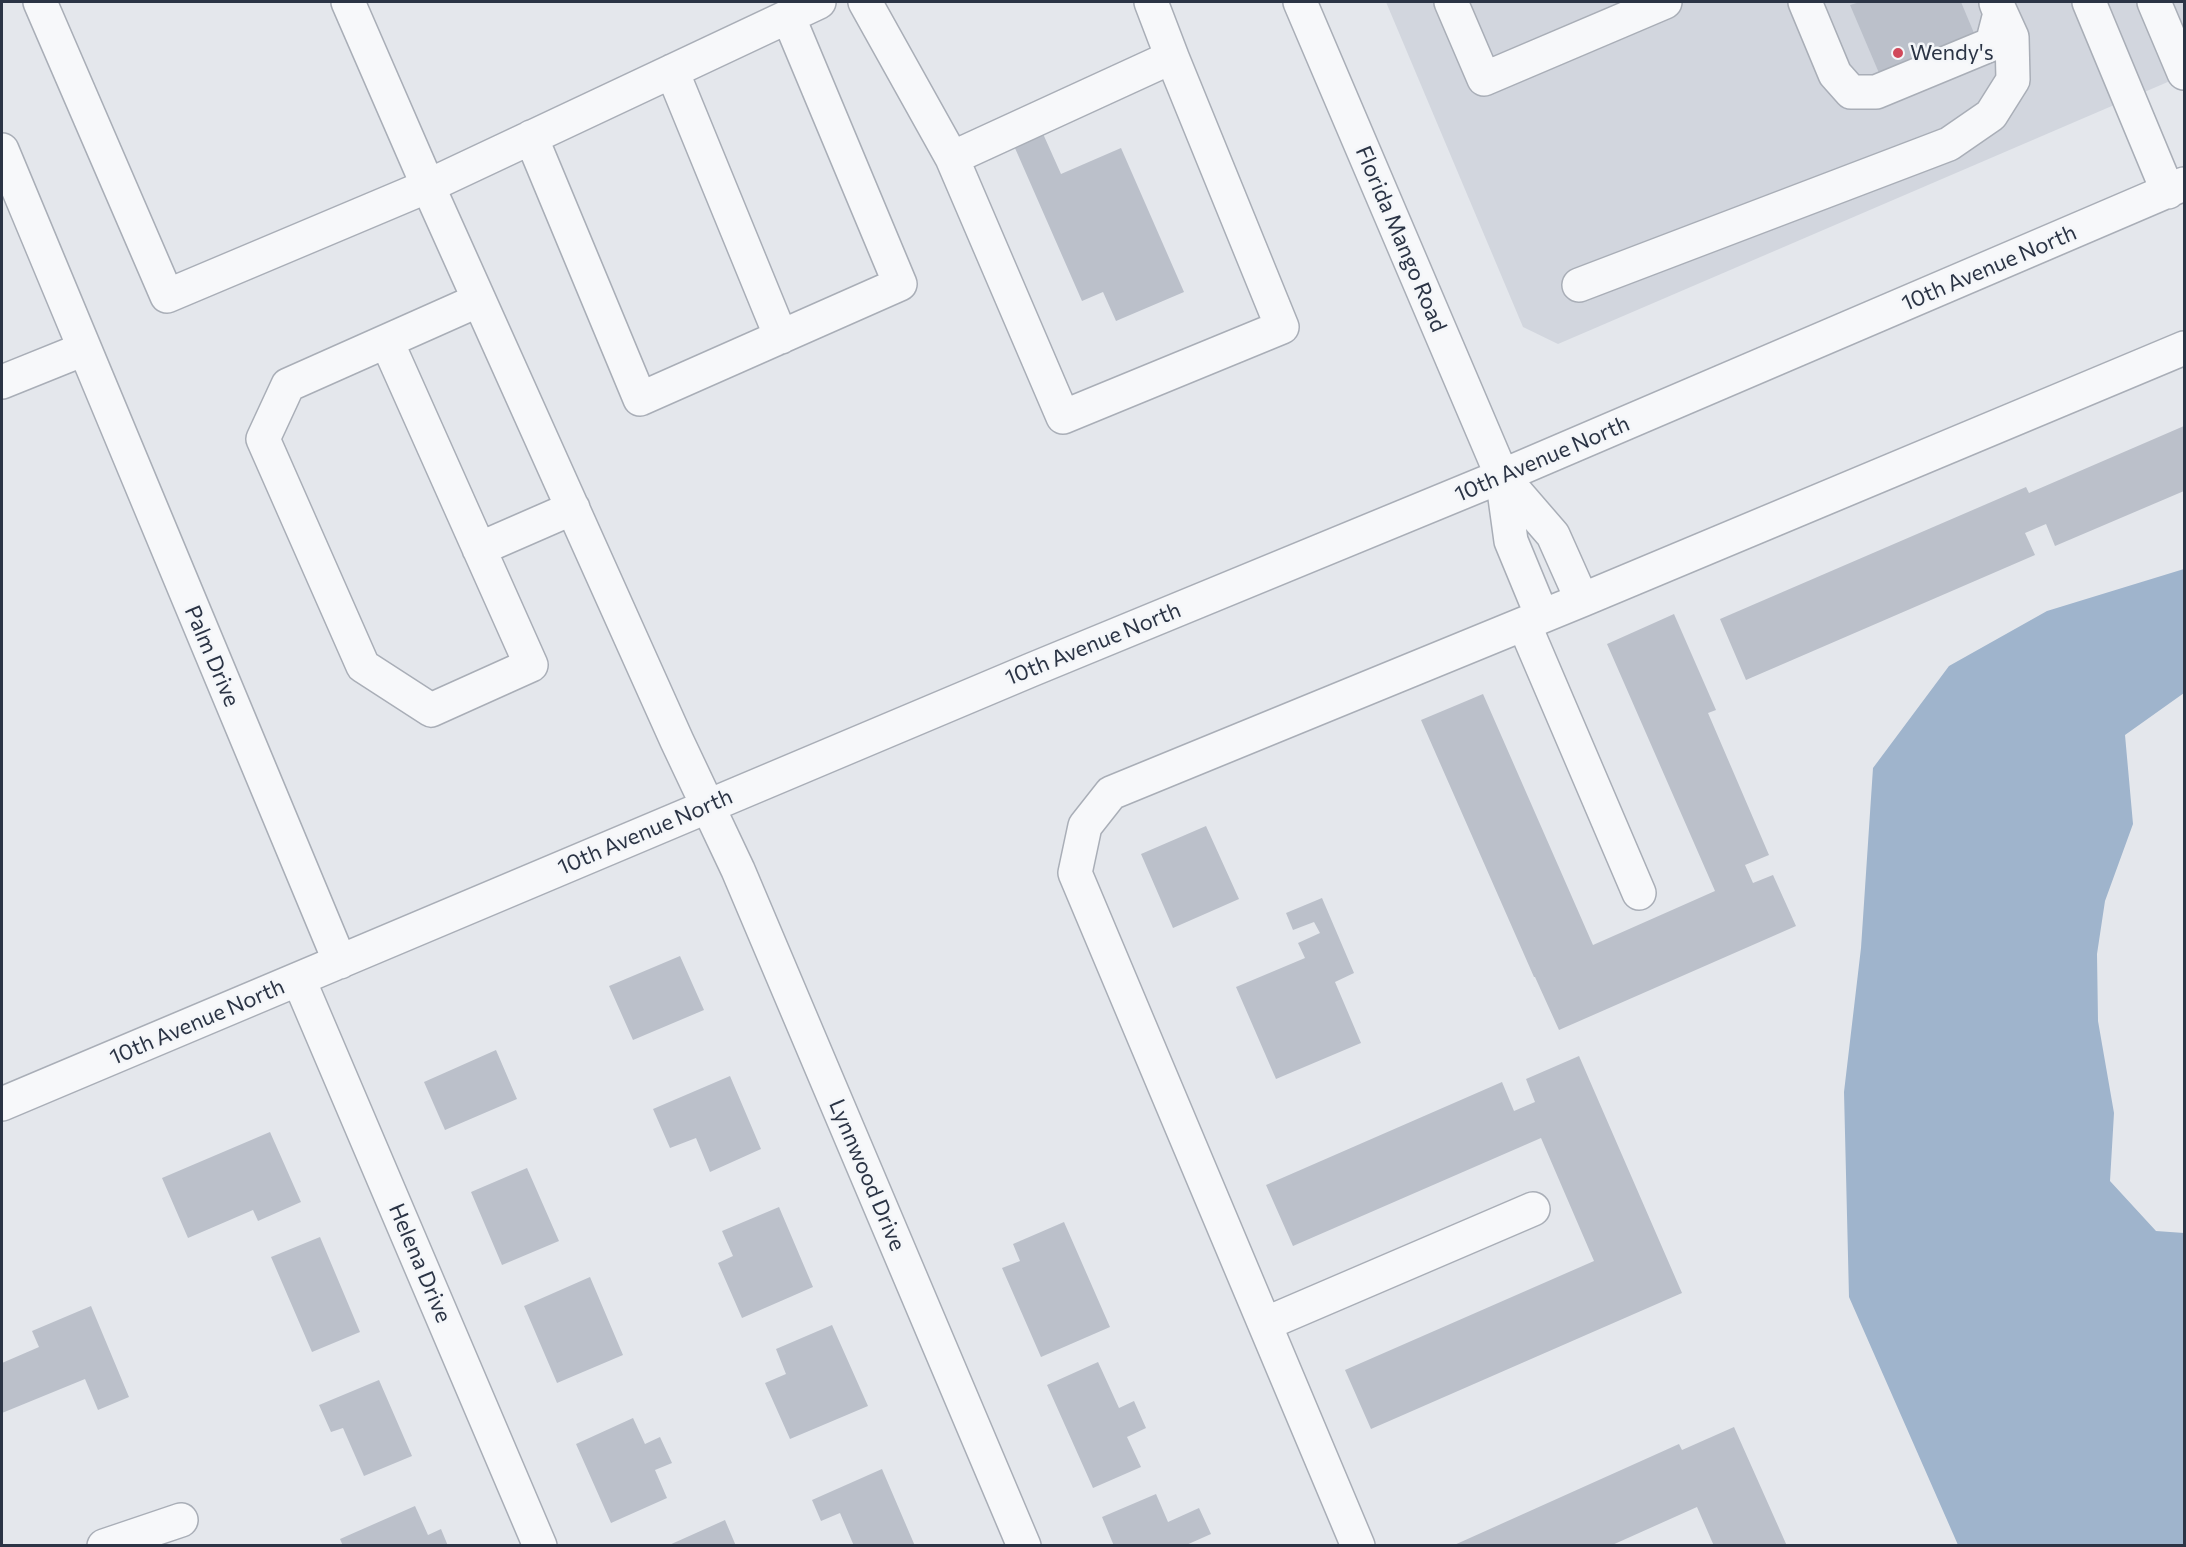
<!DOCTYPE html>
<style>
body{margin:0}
#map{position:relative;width:2186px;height:1547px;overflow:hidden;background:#e4e7ec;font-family:Commissioner,sans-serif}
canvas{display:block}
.frame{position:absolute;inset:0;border:3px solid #2b3445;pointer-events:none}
</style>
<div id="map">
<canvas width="2186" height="1547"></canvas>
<div class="frame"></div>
</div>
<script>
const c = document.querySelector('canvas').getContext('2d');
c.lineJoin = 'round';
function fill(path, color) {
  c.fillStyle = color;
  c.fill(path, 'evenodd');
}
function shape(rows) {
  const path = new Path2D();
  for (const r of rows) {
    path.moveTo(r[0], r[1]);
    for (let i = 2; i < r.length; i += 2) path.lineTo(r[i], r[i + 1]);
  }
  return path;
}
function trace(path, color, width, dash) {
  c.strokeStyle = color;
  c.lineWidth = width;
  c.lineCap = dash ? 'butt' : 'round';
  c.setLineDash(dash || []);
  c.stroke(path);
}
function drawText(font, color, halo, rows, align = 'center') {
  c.font = font + ' Commissioner,sans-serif';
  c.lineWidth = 5;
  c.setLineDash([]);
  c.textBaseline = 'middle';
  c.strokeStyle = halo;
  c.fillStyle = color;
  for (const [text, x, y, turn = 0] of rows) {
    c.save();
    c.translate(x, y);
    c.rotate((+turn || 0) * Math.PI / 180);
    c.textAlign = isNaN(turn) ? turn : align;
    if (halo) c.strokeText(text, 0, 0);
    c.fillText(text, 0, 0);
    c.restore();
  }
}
fill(shape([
 [1386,2,2184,2,2184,75,1558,344,1523,327]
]), '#d2d6de');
fill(shape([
 [2184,569,2184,693,2125,735,2133,824,2105,901,2097,954,2098,1021,2114,1113,2110,1181,2156,1231,2184,1233,2184,1545,1958,1545,1849,1297,1844,1092,1861,948,1873,768,1949,666,2047,611]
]), '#9fb4cc');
fill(shape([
 [1860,2,1961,2,1974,33,1879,73,1850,5],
 [1040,127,1061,174,1121,148,1184,292,1116,321,1103,292,1082,301,1011,139],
 [2184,426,2184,491,2055,546,2046,524,2025,533,2035,555,1746,680,1720,619,2026,487,2029,493],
 [1674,614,1716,710,1708,713,1769,855,1745,865,1753,883,1773,875,1796,926,1559,1030,1535,977,1534,977,1421,720,1483,694,1593,945,1715,891,1607,644],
 [1206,826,1239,899,1173,928,1141,854],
 [1322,898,1354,973,1335,982,1361,1043,1276,1079,1236,987,1305,958,1298,943,1320,933,1314,922,1293,930,1286,913],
 [680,956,704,1010,633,1040,609,986],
 [496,1050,517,1099,445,1130,424,1082],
 [1579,1056,1682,1293,1371,1429,1345,1370,1594,1261,1541,1138,1293,1246,1266,1185,1502,1082,1514,1111,1535,1102,1526,1079],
 [730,1076,761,1149,710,1172,696,1138,670,1148,653,1109],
 [270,1132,301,1202,258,1221,253,1210,188,1238,162,1178],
 [527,1168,559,1241,502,1265,471,1192],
 [779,1207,813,1287,742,1318,718,1263,733,1256,722,1231],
 [1064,1222,1110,1327,1041,1357,1002,1268,1020,1261,1013,1244],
 [320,1237,360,1332,312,1352,271,1257],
 [590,1277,623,1355,557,1383,524,1306],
 [91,1306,129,1397,98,1410,85,1379,2,1413,2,1363,39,1347,32,1331],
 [832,1325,868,1406,790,1439,765,1383,786,1374,776,1349],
 [1098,1362,1119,1408,1134,1401,1146,1428,1127,1437,1141,1467,1093,1488,1047,1385],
 [379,1380,412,1456,364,1476,343,1428,331,1432,319,1405],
 [633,1418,645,1444,660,1437,672,1463,655,1470,667,1498,611,1523,576,1444],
 [1734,1427,1787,1546,1714,1546,1697,1507,1610,1546,1452,1546,1679,1444,1682,1450],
 [882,1469,915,1546,854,1546,840,1513,821,1521,812,1500],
 [1156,1494,1168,1522,1199,1508,1211,1534,1184,1546,1114,1546,1102,1517],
 [415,1506,428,1535,441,1529,448,1546,343,1546,340,1539],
 [725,1520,736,1546,667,1546]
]), '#bbc0ca');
const minor = shape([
 [40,2,167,296,428,186,819,2],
 [348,2,428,186,677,741,738,870,1024,1546],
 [865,2,952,158,1063,417,1282,327,1172,57,952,158],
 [1151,2,1172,57],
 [1300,2,1502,476,1511,541,1542,616],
 [1451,2,1484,79,1665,2],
 [1805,2,1835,74,1851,92,1876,92,1992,44,2000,13,1996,3],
 [2089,2,2168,192],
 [2154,2,2184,73],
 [672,71,781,337],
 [531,137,640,399,900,284,788,16],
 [2,150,340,962],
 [1579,285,1949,144,1991,115,2013,80,2012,37,1996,2],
 [387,342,531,665,431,710,363,666,263,439,288,385,479,300],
 [2,382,84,349],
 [1502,476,1553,535,1582,600],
 [479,549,573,508],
 [1524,624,1639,893],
 [299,980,540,1546],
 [2,1104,1031,670,1502,476,2184,184],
 [1265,1324,1533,1209],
 [104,1546,181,1520],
 [1358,1546,1075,873,1085,826,1111,793,1582,600,2184,348]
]);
trace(minor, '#a9aeb7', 36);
trace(minor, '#f7f8fa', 33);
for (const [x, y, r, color] of [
 [1898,53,6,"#d1495b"]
]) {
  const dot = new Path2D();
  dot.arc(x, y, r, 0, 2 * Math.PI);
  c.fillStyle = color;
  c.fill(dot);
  trace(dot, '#f4f6f9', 2);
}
drawText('22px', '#2b3445', '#f4f6f9', [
 ["Wendy's",1910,53]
], 'left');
drawText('22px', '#2b3445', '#f4f6f9', [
 ["Florida Mango Road",1401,239,67],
 ["10th Avenue North",1989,268,-23],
 ["10th Avenue North",1542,459,-23],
 ["10th Avenue North",1093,644,-22],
 ["Palm Drive",212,656,67],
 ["10th Avenue North",645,832,-23],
 ["10th Avenue North",197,1022,-23],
 ["Lynnwood Drive",867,1175,67],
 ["Helena Drive",420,1263,67]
]);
</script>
